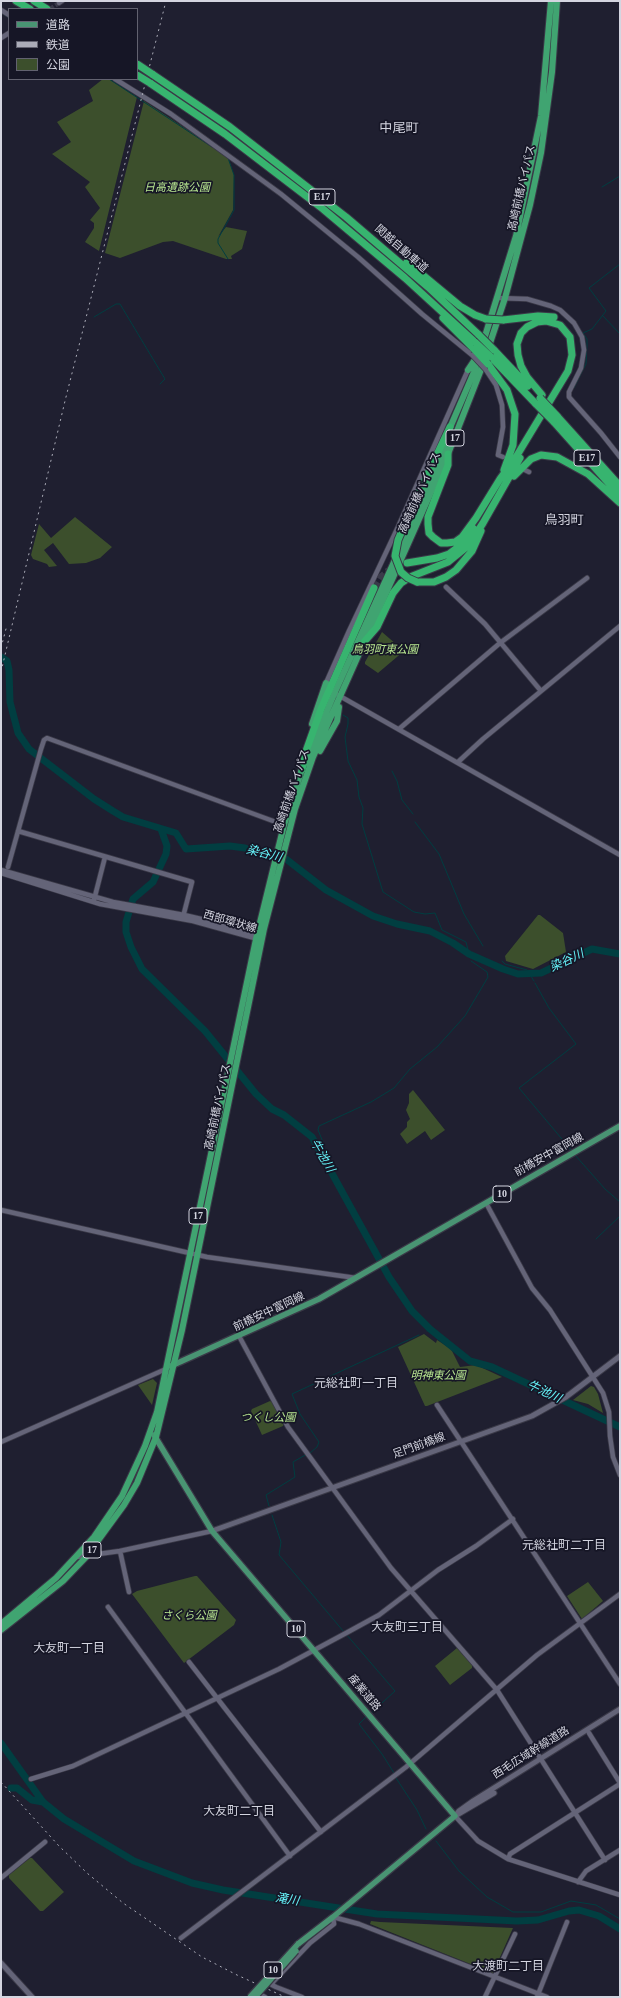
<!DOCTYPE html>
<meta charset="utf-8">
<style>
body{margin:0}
#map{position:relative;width:621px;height:1998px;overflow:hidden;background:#1f1f30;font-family:"Times New Roman","Noto Sans JP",serif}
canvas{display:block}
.frame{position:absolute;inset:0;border:2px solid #d4d5e0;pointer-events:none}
.legend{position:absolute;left:8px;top:8px;width:130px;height:72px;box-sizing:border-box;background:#161626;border:1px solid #626270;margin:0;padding:5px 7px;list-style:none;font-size:12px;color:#d4d5e0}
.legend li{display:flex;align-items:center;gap:8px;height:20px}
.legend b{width:20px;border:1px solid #626270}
</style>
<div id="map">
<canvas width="621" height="1998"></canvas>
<div class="frame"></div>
<ul class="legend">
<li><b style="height:5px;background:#499473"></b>道路</li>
<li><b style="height:5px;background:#abacb8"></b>鉄道</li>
<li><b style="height:11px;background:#3c4f2c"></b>公園</li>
</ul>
</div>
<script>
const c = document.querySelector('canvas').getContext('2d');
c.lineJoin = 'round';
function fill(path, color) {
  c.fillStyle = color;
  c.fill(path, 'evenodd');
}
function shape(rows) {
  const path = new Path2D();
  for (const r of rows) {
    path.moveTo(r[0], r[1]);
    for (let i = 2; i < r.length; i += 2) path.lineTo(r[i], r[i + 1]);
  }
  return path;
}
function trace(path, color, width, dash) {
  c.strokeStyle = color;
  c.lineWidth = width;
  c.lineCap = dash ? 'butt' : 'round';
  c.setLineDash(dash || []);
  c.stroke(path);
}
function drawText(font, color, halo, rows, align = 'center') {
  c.font = font + ' "Times New Roman","Noto Sans JP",serif';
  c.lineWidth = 3.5;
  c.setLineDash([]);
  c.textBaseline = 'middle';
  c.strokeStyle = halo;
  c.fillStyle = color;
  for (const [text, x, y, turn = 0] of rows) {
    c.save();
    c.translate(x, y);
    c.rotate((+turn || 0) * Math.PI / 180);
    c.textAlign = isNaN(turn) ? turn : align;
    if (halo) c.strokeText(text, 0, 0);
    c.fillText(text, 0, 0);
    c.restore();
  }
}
fill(shape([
 [103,79,109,79,137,97,99,251,85,242,94,228,94,223,90,220,100,208,85,187,90,182,52,154,71,142,57,122,93,101,89,90],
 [144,101,228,157,234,175,233,210,218,237,226,227,247,231,242,249,231,256,232,259,226,259,173,241,163,242,120,258,105,253],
 [75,517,112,547,100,558,86,563,69,564,53,543,44,550,57,566,49,567,47,564,33,559,31,555,39,524,51,538],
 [382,632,404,651,378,673,365,664,365,662],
 [538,915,540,915,563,933,566,952,533,969,506,961,505,956],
 [413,1090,445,1130,431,1140,425,1131,407,1144,400,1134,407,1127,407,1122,410,1119,406,1110,409,1103,409,1094],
 [424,1334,436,1343,437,1340,451,1349,460,1367,476,1365,502,1377,427,1406,425,1406,398,1347],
 [153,1379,157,1383,152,1405,138,1385],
 [591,1386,594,1387,598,1394,603,1413,588,1404,573,1400],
 [270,1401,272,1402,284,1423,283,1426,262,1435,251,1411,252,1409],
 [195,1576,197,1576,236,1620,234,1625,184,1663,132,1594,137,1591],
 [588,1582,603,1601,582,1619,567,1596],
 [457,1648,472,1665,472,1668,450,1685,435,1666],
 [30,1858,32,1858,64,1892,43,1911,40,1911,9,1878,9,1875],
 [371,1921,380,1922,513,1928,493,1973,370,1924]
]), '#3c4f2c');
trace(shape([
 [1,13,9,18],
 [109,79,212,147],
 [228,158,234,175,234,210,218,239,218,243,228,259],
 [602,187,620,176],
 [603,316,620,334],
 [94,317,116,304,120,304,165,379,160,384],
 [574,388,586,364,587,345,587,339,583,333,592,329,606,311,589,288,620,264],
 [343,715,348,718,348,724,345,737,348,761,357,780,359,797,363,808,362,824,383,892,414,912,425,914,435,913,442,930,466,942,469,954],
 [392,771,397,781,402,800,413,814],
 [415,822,439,854,464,914,483,946],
 [502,961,505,964,527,970],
 [529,973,534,981],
 [535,983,549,1008,576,1044,519,1088,572,1151],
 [323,1142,318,1130,319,1126,371,1102,394,1088,410,1069,437,1047,465,1016,488,977,487,972,471,961],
 [575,1155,605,1189,620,1202],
 [596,1239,620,1216],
 [427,1331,430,1329],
 [310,1453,317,1447,319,1442,300,1414,292,1394,419,1335],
 [269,1506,266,1495,295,1477,293,1462,307,1454],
 [272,1515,281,1542,279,1555,344,1632],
 [346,1634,395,1691,370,1714],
 [366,1717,359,1724,382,1754,394,1773],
 [396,1778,417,1810,426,1829],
 [436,1841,459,1871,487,1897,513,1912,541,1912,571,1901,596,1905,620,1919]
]), '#013e41', 1);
trace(shape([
 [1,657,7,661,9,670,10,702,16,725,18,733,29,749,94,799,113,811,123,817,176,833,186,849,230,846,245,848,266,856,286,859,326,890,373,916,397,924,430,931,453,943,469,954,503,969,518,974,541,973,592,949,620,954],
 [161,829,167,846,166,854,153,882,133,899,126,922,126,932,131,947,142,969,205,1031,256,1094,272,1109,284,1115,312,1137,389,1277,412,1311,430,1329,470,1361,492,1367,620,1427],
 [1,1743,43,1802,64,1819,134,1861,192,1883,223,1890,377,1914,517,1921,538,1920,569,1911,579,1910,599,1916,620,1929],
 [11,1788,17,1788,32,1800,43,1802]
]), '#013e41', 7);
trace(shape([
 [50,9,59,3]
]), '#3a3a4a', 4.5, [4.5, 2]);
trace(shape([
 [374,588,380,578,388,571,407,563]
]), '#3a3a4a', 7, [7, 3.5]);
const tertiary = shape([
 [59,3,62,1],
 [1,10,9,15],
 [1,38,9,33],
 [115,79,171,114,281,194,358,257,422,314,472,355],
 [498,298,527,299,551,306,560,310,574,323,582,337,584,350,581,368,569,392,569,397,601,433,620,457],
 [486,370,496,385,502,405,503,427,498,455,503,457],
 [523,469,529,472],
 [446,587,485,624,541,691],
 [327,685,326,683,349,631,398,527,468,370],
 [338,695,620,855],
 [399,729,500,643,587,578],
 [458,762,483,739,620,626],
 [18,831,192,882,183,917],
 [8,867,41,749,44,740,47,738,284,825],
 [1,870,113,902,184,915,218,923,259,937],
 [1,873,100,904,193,921,258,939],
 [94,900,105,857],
 [486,1203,532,1288,550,1310,603,1393,609,1412,610,1436,613,1457,620,1475],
 [1,1210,207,1257,356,1278],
 [239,1336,288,1427,391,1568,497,1690,605,1860],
 [437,1405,620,1684],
 [1,1442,166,1369],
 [120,1551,129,1592],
 [77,1557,120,1551,212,1531],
 [108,1607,290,1856],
 [189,1662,321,1832],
 [589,1733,620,1783],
 [31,1779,73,1766,279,1669,348,1632,379,1615,438,1570,476,1546,513,1519],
 [455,1816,478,1841,508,1859,620,1895],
 [508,1859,510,1854,620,1784],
 [1,1878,45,1842],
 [578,1882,586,1871,620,1850],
 [181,1938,406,1767,537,1655,620,1594],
 [263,1996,265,1997],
 [302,1997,276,1987,272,1985,273,1982,310,1943,334,1924,333,1917,359,1924,547,1997],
 [485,1997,515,1934],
 [537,1997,567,1922]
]);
const secondary = shape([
 [212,1531,532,1416,566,1397,620,1356],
 [455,1816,459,1811,473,1801,620,1709],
 [455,1816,494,1793],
 [1,1963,32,1997]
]);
const primary = shape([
 [171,1366,319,1299,620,1126],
 [154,1435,212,1531,455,1816,333,1917,298,1944]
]);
const trunk = shape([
 [488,349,505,298,530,205,541,153,552,72,557,1],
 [468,370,476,358],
 [449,430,474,372,516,236,541,116,551,1],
 [312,724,326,683],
 [320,751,337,721,339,707],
 [1,1624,56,1578,94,1537,122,1496,145,1446,157,1412,256,939,284,825,302,769,335,692,433,476,446,443],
 [1,1630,63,1581,86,1557,124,1505,137,1483,156,1437,182,1330,264,929,295,809,313,757,448,454,484,362]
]);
const motorway = shape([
 [16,1,30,9],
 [34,1,47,9],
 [152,74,230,127,346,217,428,287,479,335],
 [150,83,225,134,323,209,405,278,476,343],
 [407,262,460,306,475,315,486,319],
 [443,318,474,349],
 [503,320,538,316,554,317],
 [494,350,528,386],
 [491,357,536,404],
 [488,364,507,390,515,414,513,445,504,470],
 [557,416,620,486],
 [553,421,620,496],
 [448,454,448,465,428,517,428,524,429,533,433,537,441,543,447,543,455,542,462,537,476,518,500,479,516,457,568,371,572,355,570,337,560,325,546,321,537,322,527,327,521,333,517,344,518,355,521,366,527,377,542,395],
 [514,476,531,459,541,455,557,457,588,474,620,503],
 [413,505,450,427],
 [407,563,437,558,449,554,466,541,473,528],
 [417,582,434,582,446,577,456,570,472,551,481,531],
 [364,642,377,627,393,593,401,583,410,577,448,562,469,545,483,523,520,458],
 [302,769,305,754,321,709,374,588]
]);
trace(tertiary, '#3a3947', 6);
trace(secondary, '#3a3947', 7);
trace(primary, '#3a3947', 8);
trace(trunk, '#3a3947', 8);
trace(motorway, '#3a3947', 9);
trace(tertiary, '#646478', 4.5);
trace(secondary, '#646478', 5);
trace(primary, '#499473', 5.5);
trace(trunk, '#40a471', 6);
trace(motorway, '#37b46f', 7);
trace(shape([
 [1,648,7,625],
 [1,672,65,401,166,1],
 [1,1782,59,1846,87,1873,123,1903,202,1957,237,1975,285,1997]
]), '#abacb8', 1, [2, 4]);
const tertiaryBridge = shape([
 [472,355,486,370]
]);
const primaryBridge = shape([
 [250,1997,298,1944],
 [255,1997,296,1951]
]);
const motorwayBridge = shape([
 [137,64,152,74],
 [137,75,150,83],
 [486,319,503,320],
 [479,335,494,350],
 [476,343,491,357],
 [474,349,488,364],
 [540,398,557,416],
 [536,404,553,421],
 [413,505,398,540,395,556,401,572,408,578,417,582]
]);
trace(tertiaryBridge, '#3a3947', 6, []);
trace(primaryBridge, '#3a3947', 8, []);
trace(motorwayBridge, '#3a3947', 9, []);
trace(tertiaryBridge, '#646478', 4.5);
trace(primaryBridge, '#499473', 5.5);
trace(motorwayBridge, '#37b46f', 7);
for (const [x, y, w] of [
 [322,197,26],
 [455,438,18],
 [587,458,26],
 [502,1194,18],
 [198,1216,18],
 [92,1550,18],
 [296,1629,18],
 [273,1970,18]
]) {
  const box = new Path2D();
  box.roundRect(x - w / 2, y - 8, w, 16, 3);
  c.fillStyle = '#161626';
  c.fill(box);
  trace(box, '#d4d5e0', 1);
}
drawText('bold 10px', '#d4d5e0', null, [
 ["E17",322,197],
 ["17",455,438],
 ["E17",587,458],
 ["10",502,1194],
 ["17",198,1216],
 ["17",92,1550],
 ["10",296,1629],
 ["10",273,1970]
]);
drawText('italic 11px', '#b8e790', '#161626', [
 ["日高遺跡公園",177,188],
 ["鳥羽町東公園",385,650],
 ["明神東公園",438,1376],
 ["つくし公園",268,1418],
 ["さくら公園",189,1616]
]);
drawText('11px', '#d4d5e0', '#161626', [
 ["高崎前橋バイパス",522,188,-77],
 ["関越自動車道",401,249,41],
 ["高崎前橋バイパス",420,493,-66],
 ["高崎前橋バイパス",292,791,-71],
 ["西部環状線",230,922,16],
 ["高崎前橋バイパス",218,1107,-78],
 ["前橋安中富岡線",549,1155,-29],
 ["前橋安中富岡線",269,1312,-25],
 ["足門前橋線",419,1446,-20],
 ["産業道路",364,1693,50],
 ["西毛広域幹線道路",531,1753,-32]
]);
drawText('italic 12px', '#67f7fd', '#161626', [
 ["染谷川",264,854,14],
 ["染谷川",567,961,-25],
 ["牛池川",322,1156,60],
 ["牛池川",544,1392,25],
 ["滝川",287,1900,9]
]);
drawText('12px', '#d4d5e0', '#161626', [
 ["元総社町一丁目",356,1384],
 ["元総社町二丁目",564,1546],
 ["大友町三丁目",407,1628],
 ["大友町一丁目",69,1649],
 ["大友町二丁目",239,1812],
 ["大渡町二丁目",508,1967]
]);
drawText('13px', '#d4d5e0', '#161626', [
 ["中尾町",399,129],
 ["鳥羽町",564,521]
]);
</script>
